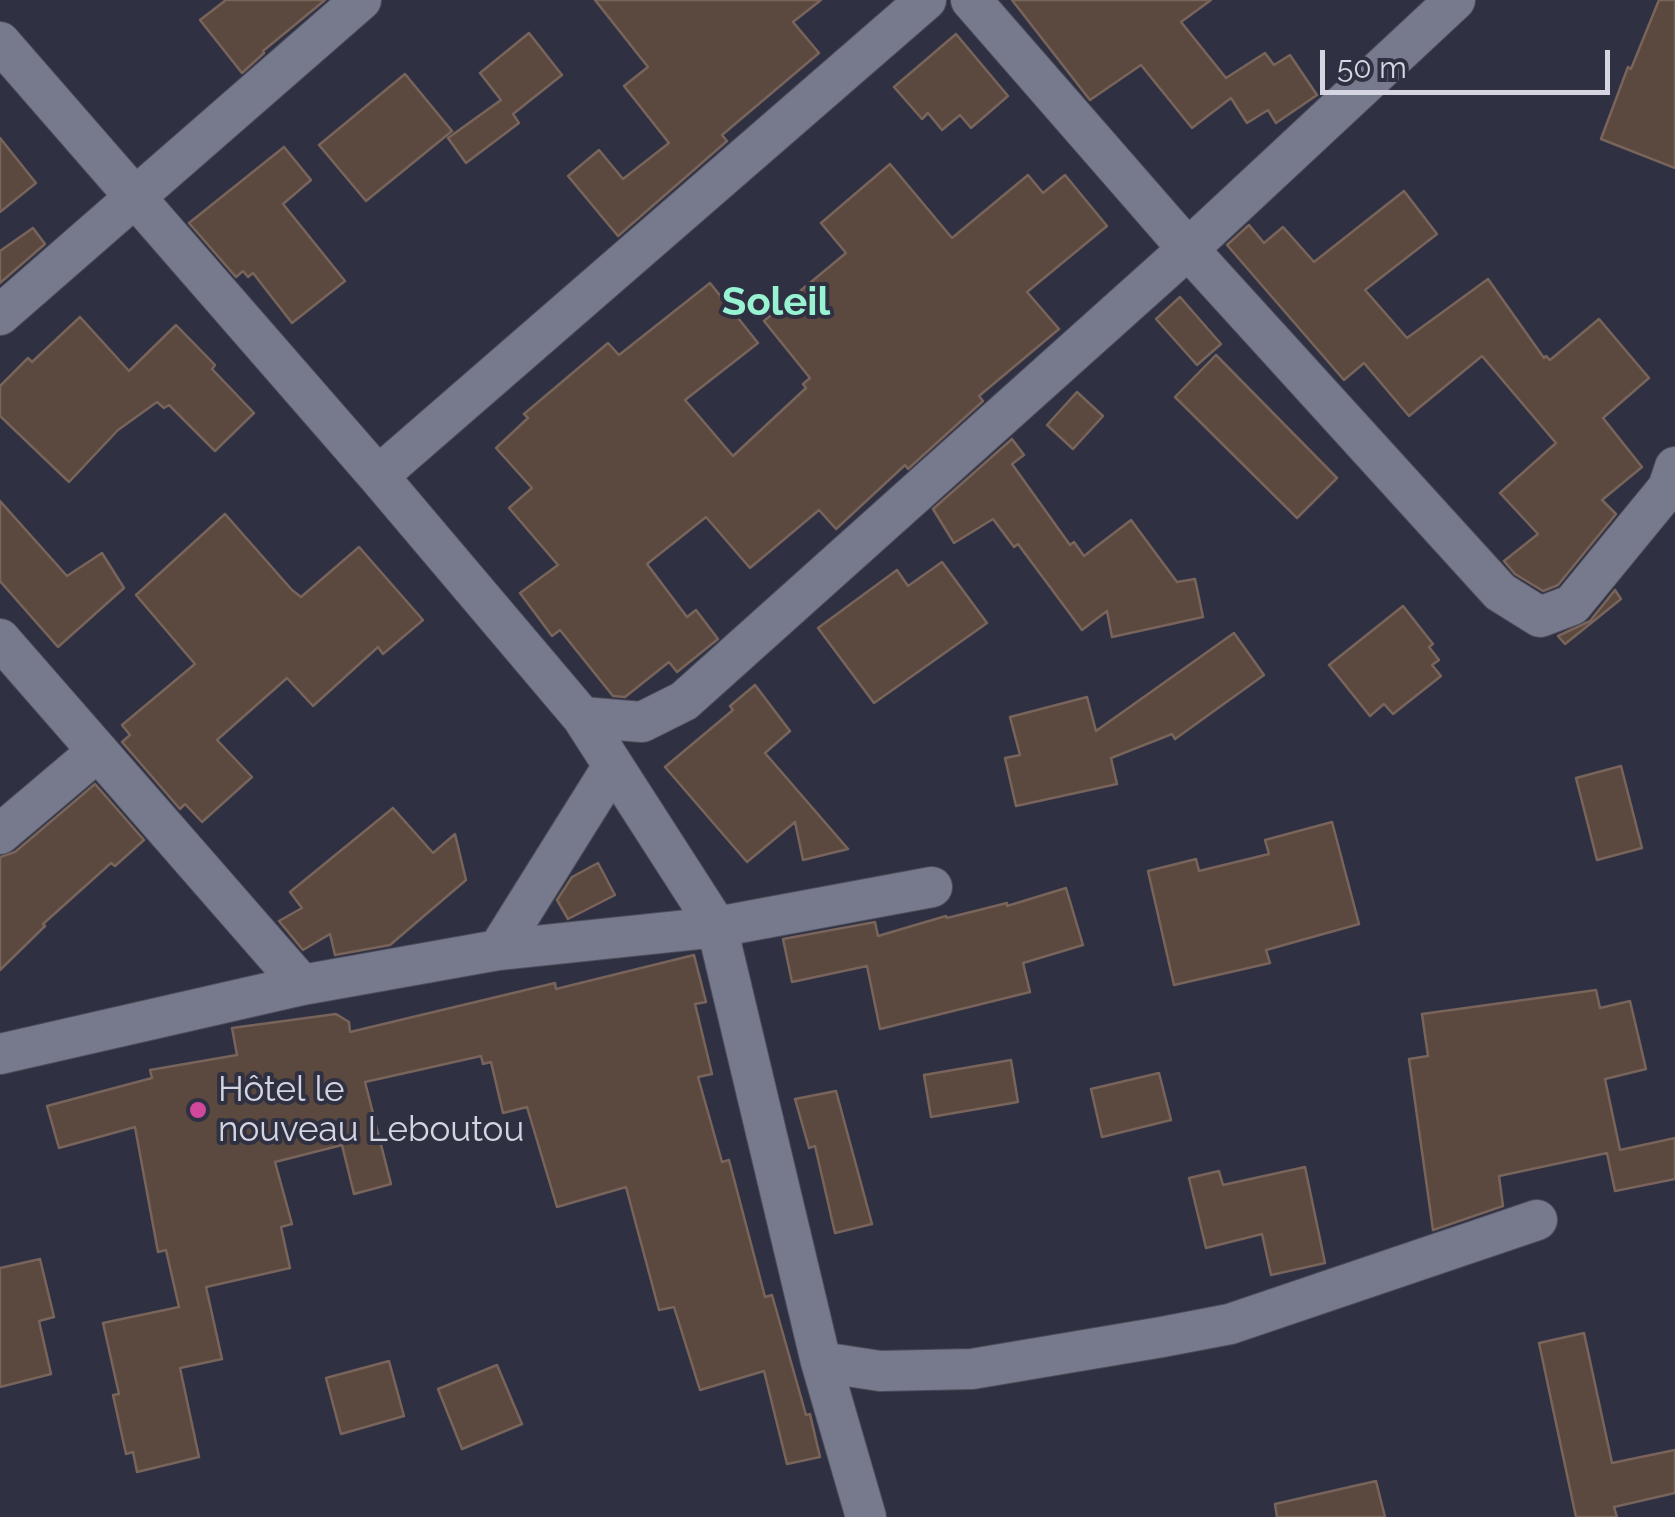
<!DOCTYPE html>
<meta charset="utf-8">
<style>
body{margin:0}
#map{position:relative;width:1675px;height:1517px;overflow:hidden;background:#2f3142;font-family:Raleway,sans-serif}
canvas{display:block}
.scale{position:absolute;left:1320px;top:50px;width:290px;height:45px;box-sizing:border-box;border:5px solid #d4d5e0;border-top:0;padding-left:12px;font-size:30px;line-height:35px;white-space:nowrap;color:#d4d5e0;-webkit-text-stroke:8px #2f3142;paint-order:stroke}
</style>
<div id="map">
<canvas width="1675" height="1517"></canvas>
<div class="scale">50 m</div>
</div>
<script>
const c = document.querySelector('canvas').getContext('2d');
c.lineJoin = 'round';
function fill(path, color) {
  c.fillStyle = color;
  c.fill(path, 'evenodd');
}
function shape(rows) {
  const path = new Path2D();
  for (const r of rows) {
    path.moveTo(r[0], r[1]);
    for (let i = 2; i < r.length; i += 2) path.lineTo(r[i], r[i + 1]);
  }
  return path;
}
function trace(path, color, width, dash) {
  c.strokeStyle = color;
  c.lineWidth = width;
  c.lineCap = dash ? 'butt' : 'round';
  c.setLineDash(dash || []);
  c.stroke(path);
}
function drawText(font, color, halo, rows, align = 'center') {
  c.font = font + ' Raleway,sans-serif';
  c.lineWidth = 8;
  c.setLineDash([]);
  c.textBaseline = 'middle';
  c.strokeStyle = halo;
  c.fillStyle = color;
  for (const [text, x, y, turn = 0] of rows) {
    c.save();
    c.translate(x, y);
    c.rotate((+turn || 0) * Math.PI / 180);
    c.textAlign = isNaN(turn) ? turn : align;
    if (halo) c.strokeText(text, 0, 0);
    c.fillText(text, 0, 0);
    c.restore();
  }
}
const building = shape([
 [226,0,325,0,263,51,264,53,242,73,200,20,226,0],
 [595,0,821,0,793,22,819,53,722,135,727,141,618,236,568,176,599,150,623,179,669,143,624,86,648,67,595,0],
 [1012,0,1211,0,1181,22,1226,78,1265,53,1274,65,1290,55,1317,95,1276,123,1268,110,1247,123,1231,98,1192,128,1141,65,1090,100,1012,0],
 [1659,0,1675,0,1675,168,1601,139,1628,67,1631,69,1659,0],
 [529,33,562,75,513,114,519,123,466,163,448,138,501,100,480,73,529,33],
 [956,34,1008,96,971,128,960,115,942,130,928,113,922,119,894,87,956,34],
 [405,74,452,131,366,201,319,145,405,74],
 [0,138,36,183,0,212,0,138],
 [284,147,311,180,283,204,345,281,292,323,253,273,248,277,243,271,236,277,189,223,284,147],
 [890,164,952,238,1028,175,1043,193,1065,175,1107,226,1027,292,1059,329,979,396,983,401,908,469,905,465,836,529,819,510,750,568,706,517,647,564,687,617,696,610,718,639,677,672,669,662,625,697,613,696,560,630,552,636,520,593,558,565,509,508,532,488,496,448,528,418,524,414,608,343,619,355,710,283,758,343,685,400,733,456,806,388,803,384,810,378,764,321,846,253,821,223,890,164],
 [1404,191,1437,234,1365,290,1407,338,1488,279,1544,358,1546,356,1550,360,1599,319,1649,378,1603,418,1642,467,1602,500,1616,514,1558,585,1543,591,1515,574,1504,561,1538,534,1500,493,1556,443,1482,356,1409,416,1364,363,1344,380,1227,245,1249,225,1264,243,1283,227,1314,262,1404,191],
 [33,228,45,244,0,283,0,251,33,228],
 [1180,297,1221,344,1197,365,1156,319,1180,297],
 [80,317,129,371,176,325,215,365,212,369,254,413,215,451,169,405,164,408,157,402,118,430,69,482,0,416,0,386,28,358,32,362,80,317],
 [1216,355,1337,478,1297,518,1175,397,1216,355],
 [1077,392,1103,416,1073,449,1047,425,1077,392],
 [1012,439,1024,455,1012,464,1070,545,1074,542,1084,556,1131,520,1177,582,1195,579,1203,617,1112,637,1107,611,1082,630,1018,544,1014,547,993,519,954,543,933,509,1012,439],
 [0,501,67,576,102,553,124,588,58,647,0,581,0,501],
 [225,514,292,590,301,597,359,547,423,620,383,654,378,647,313,706,287,678,217,740,252,777,202,822,185,804,180,809,122,742,130,735,122,725,195,664,136,595,225,514],
 [942,562,987,623,874,703,818,628,897,570,908,586,942,562],
 [1615,590,1621,599,1565,644,1558,636,1590,621,1615,590],
 [1403,606,1433,644,1429,647,1439,660,1432,665,1441,676,1393,714,1384,704,1370,716,1329,665,1403,606],
 [1234,633,1264,675,1175,739,1172,734,1111,758,1117,784,1016,806,1005,758,1020,755,1010,717,1087,697,1096,731,1234,633],
 [755,685,790,731,765,753,848,849,803,860,795,822,747,862,665,767,733,710,730,706,755,685],
 [1621,766,1642,848,1597,860,1576,778,1621,766],
 [95,784,144,840,115,866,111,863,43,924,45,926,0,970,0,857,15,852,95,784],
 [393,808,433,853,455,834,466,880,390,945,335,955,330,934,303,950,279,921,302,908,290,892,393,808],
 [1332,822,1359,924,1266,950,1270,963,1174,985,1148,871,1196,859,1199,871,1269,854,1265,840,1332,822],
 [598,863,615,895,568,919,557,900,572,877,598,863],
 [1066,888,1083,945,1023,963,1030,992,880,1029,867,966,792,982,783,939,875,922,878,936,946,916,947,918,1007,903,1007,906,1066,888],
 [694,955,706,1002,695,1004,712,1074,698,1077,722,1162,729,1160,765,1297,772,1295,806,1415,810,1414,820,1457,787,1464,764,1371,700,1390,674,1307,659,1310,626,1187,557,1207,527,1107,503,1113,491,1062,483,1064,481,1056,365,1082,391,1184,354,1194,342,1145,275,1162,292,1224,281,1227,290,1268,206,1287,222,1359,180,1368,199,1457,137,1472,133,1452,126,1454,113,1395,119,1394,103,1323,179,1307,166,1250,158,1252,135,1127,59,1148,47,1106,152,1078,150,1070,237,1055,232,1028,336,1014,349,1022,350,1032,555,983,556,989,694,955],
 [1596,990,1600,1008,1630,1001,1646,1069,1605,1079,1620,1150,1675,1138,1675,1179,1615,1191,1607,1153,1499,1176,1503,1206,1433,1230,1409,1059,1428,1056,1422,1014,1596,990],
 [1011,1060,1018,1102,931,1117,924,1075,1011,1060],
 [1159,1073,1171,1120,1102,1137,1091,1089,1159,1073],
 [836,1091,872,1224,835,1233,815,1146,809,1148,795,1099,836,1091],
 [1305,1167,1325,1263,1271,1275,1262,1234,1206,1248,1189,1178,1219,1171,1223,1185,1305,1167],
 [40,1259,54,1317,39,1321,51,1374,0,1387,0,1268,40,1259],
 [1584,1333,1612,1463,1675,1450,1675,1493,1614,1507,1617,1517,1576,1517,1539,1343,1584,1333],
 [389,1361,404,1416,341,1434,326,1378,389,1361],
 [497,1365,522,1424,462,1449,438,1389,497,1365],
 [1376,1481,1385,1517,1277,1517,1275,1504,1376,1481]
]);
fill(building, '#5b483e');
trace(building, '#78645a', 2.5);
const street = shape([
 [971,0,1188,249,1500,592,1540,617,1572,605,1668,488,1675,467],
 [0,42,378,476,582,717,717,927,821,1362,866,1517],
 [0,315,361,0],
 [378,476,926,0],
 [0,639,302,985],
 [582,717,642,722,684,701,1188,249,1455,0],
 [0,834,98,751],
 [498,950,613,766],
 [0,1054,302,985,498,950,717,927,932,887],
 [821,1362,880,1371,972,1369,1162,1337,1230,1324,1537,1220]
]);
trace(street, '#4d4e5c', 42);
trace(street, '#77798d', 40);
for (const [x, y, r, color] of [
 [198,1110,10,"#d1479c"]
]) {
  const dot = new Path2D();
  dot.arc(x, y, r, 0, 2 * Math.PI);
  c.fillStyle = color;
  c.fill(dot);
  trace(dot, '#2f3142', 4);
}
drawText('35px', '#d4d5e0', '#2f3142', [
 ["Hôtel le",218,1090],
 ["nouveau Leboutou",218,1130]
], 'left');
drawText('bold 40px', '#98f3d2', '#2f3142', [
 ["Soleil",776,303]
]);
</script>
